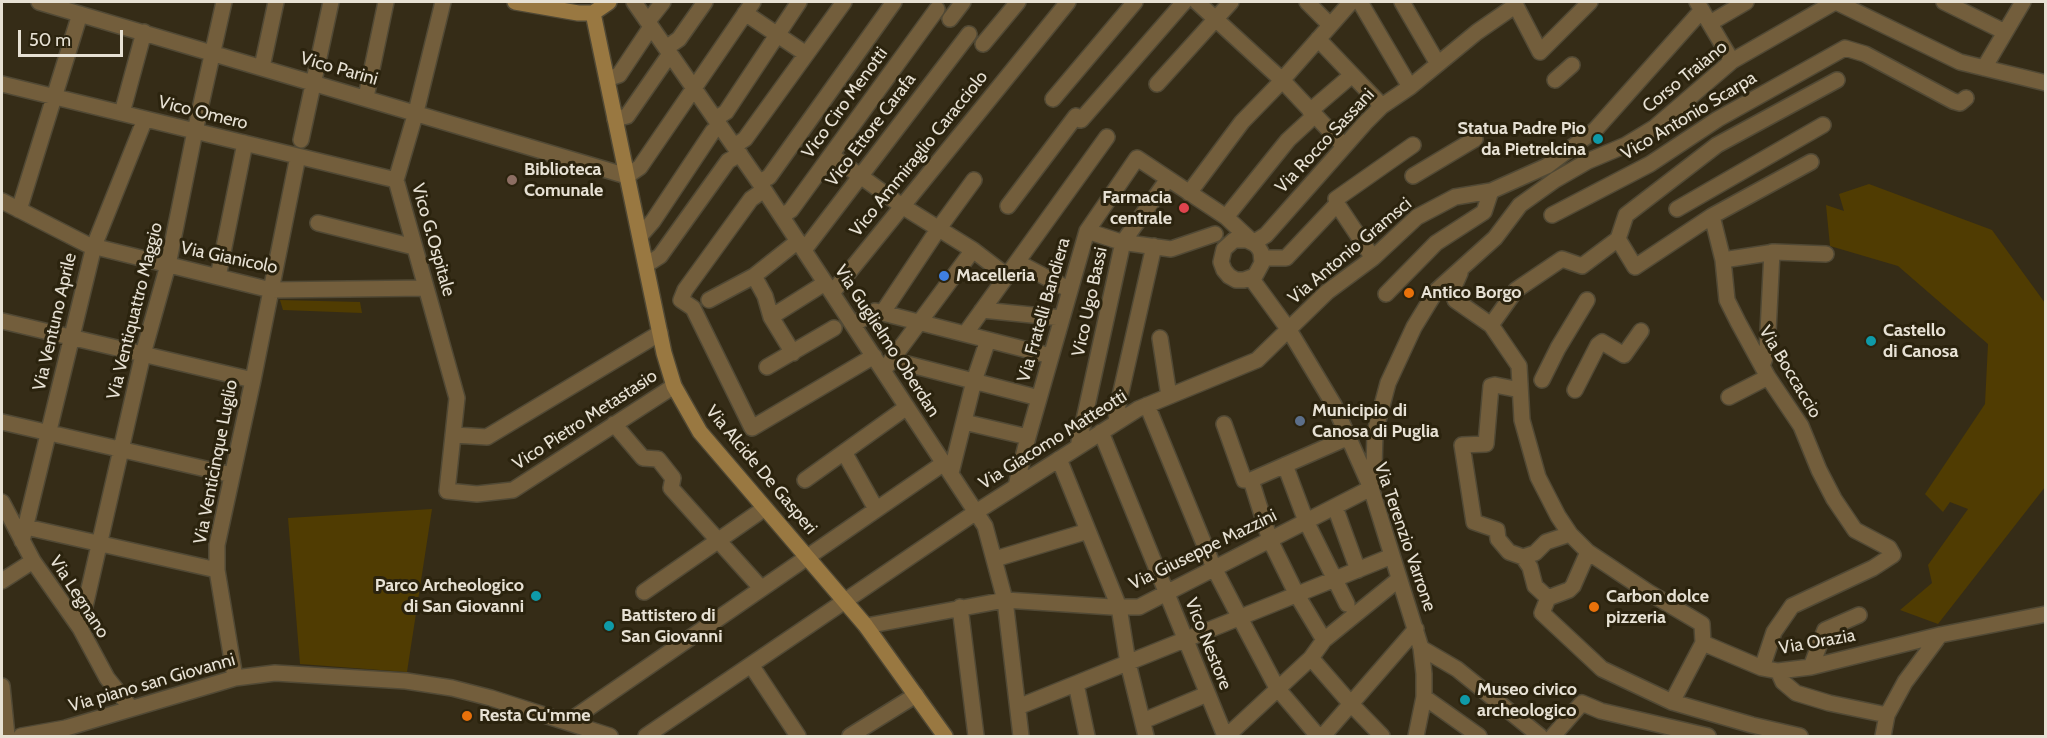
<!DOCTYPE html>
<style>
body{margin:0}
#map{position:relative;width:2047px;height:738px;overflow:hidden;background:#352c17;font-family:Cabin,sans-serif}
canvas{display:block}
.frame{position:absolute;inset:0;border:3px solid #e7e1d4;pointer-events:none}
.scale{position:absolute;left:18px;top:30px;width:105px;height:27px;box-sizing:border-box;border:3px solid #e7e1d4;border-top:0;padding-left:8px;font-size:18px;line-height:21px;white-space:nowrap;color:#e7e1d4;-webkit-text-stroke:4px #2b230e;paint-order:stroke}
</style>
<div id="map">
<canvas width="2047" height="738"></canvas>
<div class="frame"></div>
<div class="scale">50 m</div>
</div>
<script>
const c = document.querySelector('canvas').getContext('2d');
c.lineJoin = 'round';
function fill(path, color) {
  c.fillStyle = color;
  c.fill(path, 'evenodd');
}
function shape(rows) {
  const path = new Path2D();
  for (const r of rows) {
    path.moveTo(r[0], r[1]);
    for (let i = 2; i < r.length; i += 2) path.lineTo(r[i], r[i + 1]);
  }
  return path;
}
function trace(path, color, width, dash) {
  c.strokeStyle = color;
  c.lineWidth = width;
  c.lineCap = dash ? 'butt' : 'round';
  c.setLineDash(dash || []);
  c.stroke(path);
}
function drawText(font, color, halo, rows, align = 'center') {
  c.font = font + ' Cabin,sans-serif';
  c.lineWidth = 6;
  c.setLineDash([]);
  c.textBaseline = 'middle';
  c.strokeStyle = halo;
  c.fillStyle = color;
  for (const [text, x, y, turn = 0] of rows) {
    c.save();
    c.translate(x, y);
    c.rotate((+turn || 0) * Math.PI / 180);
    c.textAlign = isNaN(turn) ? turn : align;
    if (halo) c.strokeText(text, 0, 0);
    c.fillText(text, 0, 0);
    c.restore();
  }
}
fill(shape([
 [1869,184,1992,230,2045,303,2045,487,1938,624,1900,610,1932,583,1928,565,1968,509,1950,502,1943,512,1925,494,1985,404,1988,344,1898,266,1830,246,1826,205,1844,211,1839,194],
 [280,300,360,302,362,313,283,310],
 [432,509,407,672,300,664,288,518]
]), '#503c02');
const street = shape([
 [39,2,627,176,640,167,753,2],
 [443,2,416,112,396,180,457,398,447,491,477,494,513,490,674,386],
 [634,2,759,182,985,526,1005,600,1021,736],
 [1197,2,1282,80,1344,146],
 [1307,2,1330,25],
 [1360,2,1410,87],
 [1402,2,1438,64],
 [1514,2,1540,52,1590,2],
 [1697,2,1732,61],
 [1836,2,1960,62,2046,83],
 [1944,2,2005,32],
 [745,13,806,54],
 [950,19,963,2],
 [648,21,663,2],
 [1710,23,1746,2],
 [1318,39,1382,106],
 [983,44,1018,2],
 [666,48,679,39,705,2],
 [262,67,276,2],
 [1984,68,2023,2],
 [607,79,619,75,651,27],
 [1555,80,1572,65],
 [2,84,396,180],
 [1157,84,1231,2],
 [366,97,386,2],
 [1053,99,1135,2],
 [1310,111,1352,75],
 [122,113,144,32],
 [615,119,627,116,670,54],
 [715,119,726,112,799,2],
 [1081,120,1184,2],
 [301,140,331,2],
 [734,146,745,139,844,2],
 [831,155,902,206,973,250,1007,276],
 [1413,176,1475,139],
 [759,182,769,177,894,2],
 [764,190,751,199,685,290,681,300,693,308,752,428,874,356],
 [1189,193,1242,122,1276,87,1351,2],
 [2,201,88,245,271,290,426,288],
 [1337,204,1336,199,1413,145],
 [1008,206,1076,116],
 [1677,209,1823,125],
 [19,210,80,14],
 [1552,215,1650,164,1718,119,1845,48,1865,54,1953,101,1960,103,1966,98],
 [782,216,791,210,937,9],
 [1712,216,1723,260,1727,300,1738,322,1768,377,1801,426,1819,470,1834,499,1855,530,1889,548,1893,555,1873,568,1792,606,1774,632,1762,668],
 [1226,217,1288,140,1314,116],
 [318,223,414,247],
 [1087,231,1121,242,1171,249,1215,234],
 [640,236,653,221,713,131,720,126],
 [1618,239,1635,267,1712,216,1811,162],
 [1253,243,1266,235,1365,123,1382,106,1410,87,1477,32,1516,5],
 [804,250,969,34],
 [1262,258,1286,258,1337,204,1373,258],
 [1723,260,1775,252,1826,254],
 [1017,262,1070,290],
 [646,265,660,256,728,161,740,154],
 [1460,273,1453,289,1455,300,1491,325,1519,366,1522,420,1538,477,1558,516,1570,534,1588,552,1648,592,1702,624,1703,643,1762,668,1778,671,1811,667,1940,635,2046,614],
 [754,276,765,296,771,317,793,353],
 [218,277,245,143],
 [1251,278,1289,330,1334,405,1371,488,1421,648,1424,674,1424,697,1416,736],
 [832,293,1068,2],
 [1386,294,1436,243,1484,212,1491,191],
 [709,300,754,276,798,241],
 [982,310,1062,318],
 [883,312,939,228,974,180],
 [771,317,825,283],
 [2,321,253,380],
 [853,325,875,311,1051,356],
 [1491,325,1516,290,1562,259,1582,266,1618,239,1626,215,1717,145,1837,80],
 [965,334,1107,137],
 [1160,338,1169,396],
 [892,360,1039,398],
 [887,366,973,250],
 [1762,366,1767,352,1772,252],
 [767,367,834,328],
 [1542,380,1558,348,1587,300],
 [1520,390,1495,385,1491,386,1486,444,1462,445,1474,522,1497,530,1498,539,1509,552,1523,557,1535,553,1546,542,1570,534],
 [1575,390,1598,345,1602,342,1624,355,1641,331],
 [1729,397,1768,377],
 [1147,405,1214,568,1240,618,1277,688,1318,736],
 [2,422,232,475],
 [964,422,1028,437],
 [1116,423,1118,405,1154,246],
 [614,424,643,458,658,459,673,478,671,488,761,588],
 [1224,424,1244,480,1251,480,1349,437],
 [1101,432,1225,736],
 [454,435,487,437,660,333],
 [1078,447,1123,242,1168,179],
 [844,452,876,509],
 [1059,459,1119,607,1128,663,1146,736],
 [1285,465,1306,521,1347,604],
 [951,473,974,381,988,340],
 [805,480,907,407],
 [1251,480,1270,540,1297,595,1324,640],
 [1016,486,1028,437,1087,231,1137,158,1226,217,1258,247,1261,252,1262,263,1255,276,1244,280,1236,280,1229,276,1224,270,1221,262,1224,249,1234,240,1247,240,1253,243],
 [2,502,33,561,80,628,107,678,131,708],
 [1335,507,1358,570],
 [26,527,217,570],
 [22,541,94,246,145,119],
 [1523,557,1530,567,1535,586,1548,598,1542,613,1602,669,1672,702,1752,725,1800,736],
 [995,559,1088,531],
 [2,581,33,561],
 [644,592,765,508],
 [1548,598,1569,590,1573,586,1588,552],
 [960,607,976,736],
 [866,626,1005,600,1112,607,1139,607,1371,488,1374,468,1375,432,1388,383,1414,327,1436,291,1495,238,1520,205,1555,180,1588,161,1626,145,1654,128,1732,61,1835,2],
 [80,628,143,354,168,265,195,131,224,2],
 [1421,648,1457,669,1540,736],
 [1311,658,1351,704,1382,736],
 [751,665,798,736],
 [1811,667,1825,630,1859,615],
 [1778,671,1783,682,1796,693,1829,703,1887,715],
 [235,678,217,570,217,545,253,380,298,156],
 [1076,684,1087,736],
 [2,686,7,736],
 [1424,697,1479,736],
 [1672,702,1703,643],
 [1018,707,1392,556],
 [1143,721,1207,694],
 [568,722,944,463],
 [21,736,66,728,235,678,275,673,406,681,452,688,491,698,610,736],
 [646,736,976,512,1138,409,1257,360,1327,292,1373,258,1417,217,1455,197,1491,191,1547,166,1595,130,1702,10],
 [850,736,916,695],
 [1227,736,1311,658,1324,640,1399,579],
 [1323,736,1416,629],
 [1553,736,1582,703,1601,711,1708,736],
 [1883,736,1887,715,1905,682,1940,635]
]);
const secondary = shape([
 [515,2,578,13,593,13],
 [593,13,664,353,674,386,700,432,866,626,945,736],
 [593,13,609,2]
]);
trace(street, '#514935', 18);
trace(secondary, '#514935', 18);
trace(street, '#735e3c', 15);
trace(secondary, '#997841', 15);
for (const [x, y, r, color] of [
 [1598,139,6,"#0f9aa8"],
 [512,180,6,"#8d6e63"],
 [1184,208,6,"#e0444e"],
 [944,276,6,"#3f7fe0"],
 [1409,293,6,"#e8710a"],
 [1871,341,6,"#0f9aa8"],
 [1300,421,6,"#5c6f8a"],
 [536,596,6,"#0f9aa8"],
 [1594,607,6,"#e8710a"],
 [609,626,6,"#0f9aa8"],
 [1465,700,6,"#0f9aa8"],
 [467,716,6,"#e8710a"]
]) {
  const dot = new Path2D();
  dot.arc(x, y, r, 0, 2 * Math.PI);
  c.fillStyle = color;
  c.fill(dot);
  trace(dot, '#2b230e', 2);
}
drawText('18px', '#e7e1d4', '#2b230e', [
 ["Vico Parini",339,69,16],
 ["Corso Traiano",1685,77,-39],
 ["Vico Ciro Menotti",845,103,-54],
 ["Vico Omero",203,113,14],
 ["Vico Antonio Scarpa",1689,116,-31],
 ["Vico Ettore Carafa",871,130,-53],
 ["Via Rocco Sassani",1325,141,-47],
 ["Vico Ammiraglio Caracciolo",919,154,-51],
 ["Vico G.Ospitale",433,240,74],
 ["Via Antonio Gramsci",1350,251,-40],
 ["Via Gianicolo",229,258,12],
 ["Vico Ugo Bassi",1090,302,-78],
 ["Via Fratelli Bandiera",1044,310,-74],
 ["Via Ventiquattro Maggio",135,311,-76],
 ["Via Ventuno Aprile",55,322,-77],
 ["Via Guglielmo Oberdan",887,341,57],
 ["Via Boccaccio",1790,372,59],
 ["Vico Pietro Metastasio",585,420,-33],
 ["Via Giacomo Matteotti",1053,440,-32],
 ["Via Venticinque Luglio",216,462,-79],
 ["Via Alcide De Gasperi",761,470,50],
 ["Via Terenzio Varrone",1405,537,71],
 ["Via Giuseppe Mazzini",1203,550,-26],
 ["Via Legnano",79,597,57],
 ["Via Orazia",1817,642,-10],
 ["Vico Nestore",1208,644,68],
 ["Via piano san Giovanni",152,683,-16]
]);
drawText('bold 18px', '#e7e1d4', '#2b230e', [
 ["Statua Padre Pio",1586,129,"right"],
 ["da Pietrelcina",1586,150,"right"],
 ["Biblioteca",524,170],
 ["Comunale",524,191],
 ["Farmacia",1172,198,"right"],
 ["centrale",1172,219,"right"],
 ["Macelleria",956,276],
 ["Antico Borgo",1421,293],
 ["Castello",1883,331],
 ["di Canosa",1883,352],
 ["Municipio di",1312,411],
 ["Canosa di Puglia",1312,432],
 ["Parco Archeologico",524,586,"right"],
 ["di San Giovanni",524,607,"right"],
 ["Carbon dolce",1606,597],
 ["pizzeria",1606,618],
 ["Battistero di",621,616],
 ["San Giovanni",621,637],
 ["Museo civico",1477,690],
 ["archeologico",1477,711],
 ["Resta Cu'mme",479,716]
], 'left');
</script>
